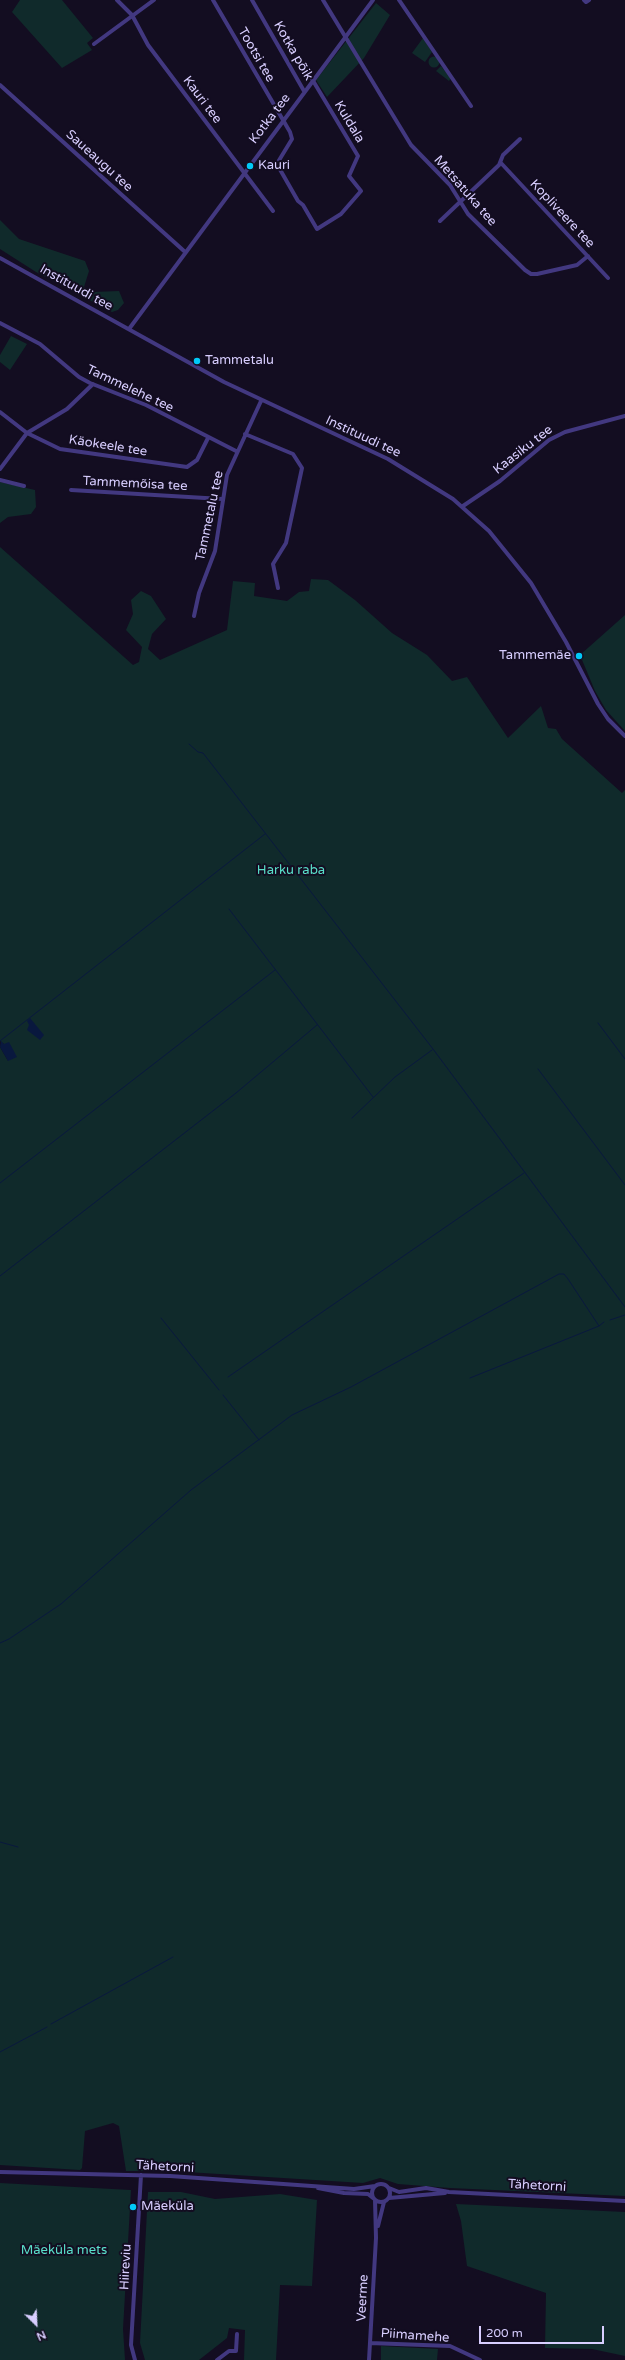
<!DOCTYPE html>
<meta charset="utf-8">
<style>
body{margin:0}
#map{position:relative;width:625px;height:2360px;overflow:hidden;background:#130d21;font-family:"Varela Round",sans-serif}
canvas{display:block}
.north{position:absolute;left:16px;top:2304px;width:40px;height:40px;-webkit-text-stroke:3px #130d21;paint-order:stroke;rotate:156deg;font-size:11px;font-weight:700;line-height:16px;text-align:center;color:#d8ceff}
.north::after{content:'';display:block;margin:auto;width:14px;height:18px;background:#d8ceff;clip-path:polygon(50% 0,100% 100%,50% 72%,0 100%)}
.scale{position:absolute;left:479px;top:2326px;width:125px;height:18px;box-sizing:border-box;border:2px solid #d8ceff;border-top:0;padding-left:5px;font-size:12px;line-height:14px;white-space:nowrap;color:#d8ceff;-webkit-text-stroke:3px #130d21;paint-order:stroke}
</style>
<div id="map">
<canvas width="625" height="2360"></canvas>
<div class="north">N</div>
<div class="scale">200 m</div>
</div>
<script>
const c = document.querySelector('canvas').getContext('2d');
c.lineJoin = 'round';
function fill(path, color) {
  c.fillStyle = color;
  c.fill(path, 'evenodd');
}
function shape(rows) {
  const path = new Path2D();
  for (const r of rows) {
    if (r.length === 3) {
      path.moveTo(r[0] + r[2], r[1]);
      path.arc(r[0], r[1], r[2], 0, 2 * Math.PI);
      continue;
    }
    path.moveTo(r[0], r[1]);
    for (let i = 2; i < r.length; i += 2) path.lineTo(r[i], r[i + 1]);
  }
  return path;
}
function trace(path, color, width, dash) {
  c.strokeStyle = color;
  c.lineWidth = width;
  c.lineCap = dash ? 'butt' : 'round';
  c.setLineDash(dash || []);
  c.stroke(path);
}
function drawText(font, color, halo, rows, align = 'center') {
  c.font = font + ' "Varela Round",sans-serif';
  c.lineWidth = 4;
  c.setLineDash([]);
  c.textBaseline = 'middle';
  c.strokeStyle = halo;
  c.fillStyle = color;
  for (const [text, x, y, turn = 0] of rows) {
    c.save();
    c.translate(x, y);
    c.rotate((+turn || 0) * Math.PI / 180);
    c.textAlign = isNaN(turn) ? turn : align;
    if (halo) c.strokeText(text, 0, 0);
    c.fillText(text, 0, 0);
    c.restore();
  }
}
fill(shape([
 [20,0,62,0,93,38,87,43,92,50,62,68,12,12],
 [376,3,390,15,364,58,327,97,316,80],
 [423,38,432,52,425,62,412,53],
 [434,62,5.5],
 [441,66,451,78,449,81,436,71],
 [0,220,19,239,85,261,89,271,84,287,93,292,119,291,124,303,118,310,112,312,36,272,0,249],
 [11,336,27,344,10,370,0,362,0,355],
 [0,482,35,490,36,507,31,514,8,517,0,523],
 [0,547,133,665,139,662,142,647,126,630,133,614,131,600,141,591,151,596,166,619,152,634,148,649,160,660,227,630,233,581,255,583,254,596,287,601,299,592,309,591,311,579,328,580,355,600,392,633,427,655,452,681,467,677,508,738,541,706,548,728,556,729,562,739,622,793,625,790,625,2196,450,2188,398,2184,380,2178,363,2183,171,2171,126,2171,119,2126,113,2123,85,2131,82,2168,80,2170,0,2165,0,1047,8,1061,4,1044,0,1041],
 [625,615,625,731,606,710,595,691,580,655],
 [0,2183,131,2190,123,2329,125,2360,0,2360],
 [148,2192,181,2192,215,2199,280,2194,317,2200,312,2286,280,2285,276,2360,244,2360,245,2330,229,2328,227,2338,199,2360,145,2360,140,2343],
 [456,2204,625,2212,625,2356,592,2349,545,2348,546,2293,467,2266,461,2221],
 [381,2346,438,2349,437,2360,381,2360]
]), '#102a2b');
fill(shape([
 [30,1018,44,1035,40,1040,27,1030,29,1025,27,1021],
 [1,1041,4,1044,9,1042,17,1057,8,1061,0,1047]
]), '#09183e');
trace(shape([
 [189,744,198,752,203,753,433,1049,625,1307],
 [229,909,373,1097],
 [598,1023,625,1059],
 [0,1041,265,834],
 [538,1069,625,1185],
 [352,1118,395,1077,432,1050],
 [0,1183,275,970],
 [0,1276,236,1093,317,1025],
 [161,1318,219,1390],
 [610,1320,625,1315],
 [228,1377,524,1173],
 [470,1378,599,1326],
 [223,1395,259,1440],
 [0,1643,9,1639,61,1604,191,1490,292,1415,351,1387,559,1274,564,1274,568,1279,599,1326,604,1322],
 [0,1842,18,1847],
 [51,2024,173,1957],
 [0,2052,47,2027]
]), '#09183e', 1);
trace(shape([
 [117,0,132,15,148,45,273,211],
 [213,0,290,132,292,139,278,162,278,166,298,201,303,205,317,229,341,214,361,191,349,176,358,156,312,79],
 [252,0,304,91],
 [323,0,411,145,450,185,468,214,525,270,531,274,537,274,577,265,588,256],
 [399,0,471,106],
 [584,0,586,2,589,0],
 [94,44,154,0],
 [0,85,184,251],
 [501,163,608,278],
 [440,221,499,165,503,155,520,139],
 [0,258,224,382,388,459,453,499,489,531,531,583,566,642,598,704,608,719,625,736],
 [0,323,40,344,79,377,90,383,146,405,236,451],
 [129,329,373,0],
 [0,412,27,433,60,449,187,467,197,460,208,438],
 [245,434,293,454,302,468,286,543,273,564,278,588],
 [0,469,27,433,67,409,93,384],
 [0,480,24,486],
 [71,490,222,499],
 [463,506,500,481,549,440,565,432,625,416],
 [194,616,199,593,215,551,227,475,261,401],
 [0,2172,170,2176,354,2189,375,2186],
 [381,2193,9],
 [318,2188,344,2193,368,2194,373,2198],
 [389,2188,399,2192,426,2188,449,2192,625,2201],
 [389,2198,445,2193],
 [378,2226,384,2202],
 [370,2343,450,2346,480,2360],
 [135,2360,131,2345,141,2175],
 [217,2360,229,2351,236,2351,237,2334],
 [369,2360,376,2238,375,2200]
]), '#423880', 4);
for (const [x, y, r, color] of [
 [250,166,4,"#01c9f8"],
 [197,361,4,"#01c9f8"],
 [579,656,4,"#01c9f8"],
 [133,2207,4,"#01c9f8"]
]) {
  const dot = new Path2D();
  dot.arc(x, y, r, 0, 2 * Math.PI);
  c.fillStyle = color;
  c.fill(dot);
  trace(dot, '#130d21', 1.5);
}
drawText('13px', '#d8ceff', '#130d21', [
 ["Kotka põik",293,51,60],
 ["Tootsi tee",256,55,60],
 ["Kauri tee",202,100,53],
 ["Kotka tee",270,119,-53],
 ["Kuldala",349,122,59],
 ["Saueaugu tee",99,161,42],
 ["Metsatuka tee",465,191,49],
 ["Kopliveere tee",562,214,47],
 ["Instituudi tee",76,288,29],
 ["Tammelehe tee",130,389,25],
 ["Instituudi tee",363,437,25],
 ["Käokeele tee",108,446,9],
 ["Kaasiku tee",523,450,-38],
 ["Tammemõisa tee",135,484,3],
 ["Tammetalu tee",210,516,-78],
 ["Tähetorni",165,2167,3],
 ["Tähetorni",537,2186,3],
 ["Hiireviu",126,2267,-87],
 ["Veerme",363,2298,-87],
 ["Piimamehe",415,2336,4]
]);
drawText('13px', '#d8ceff', '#130d21', [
 ["Kauri",258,166],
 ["Tammetalu",205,361],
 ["Tammemäe",571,656,"right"],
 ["Mäeküla",141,2207]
], 'left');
drawText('13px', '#5adfca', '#130d21', [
 ["Harku raba",291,871],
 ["Mäeküla mets",64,2251]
]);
</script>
